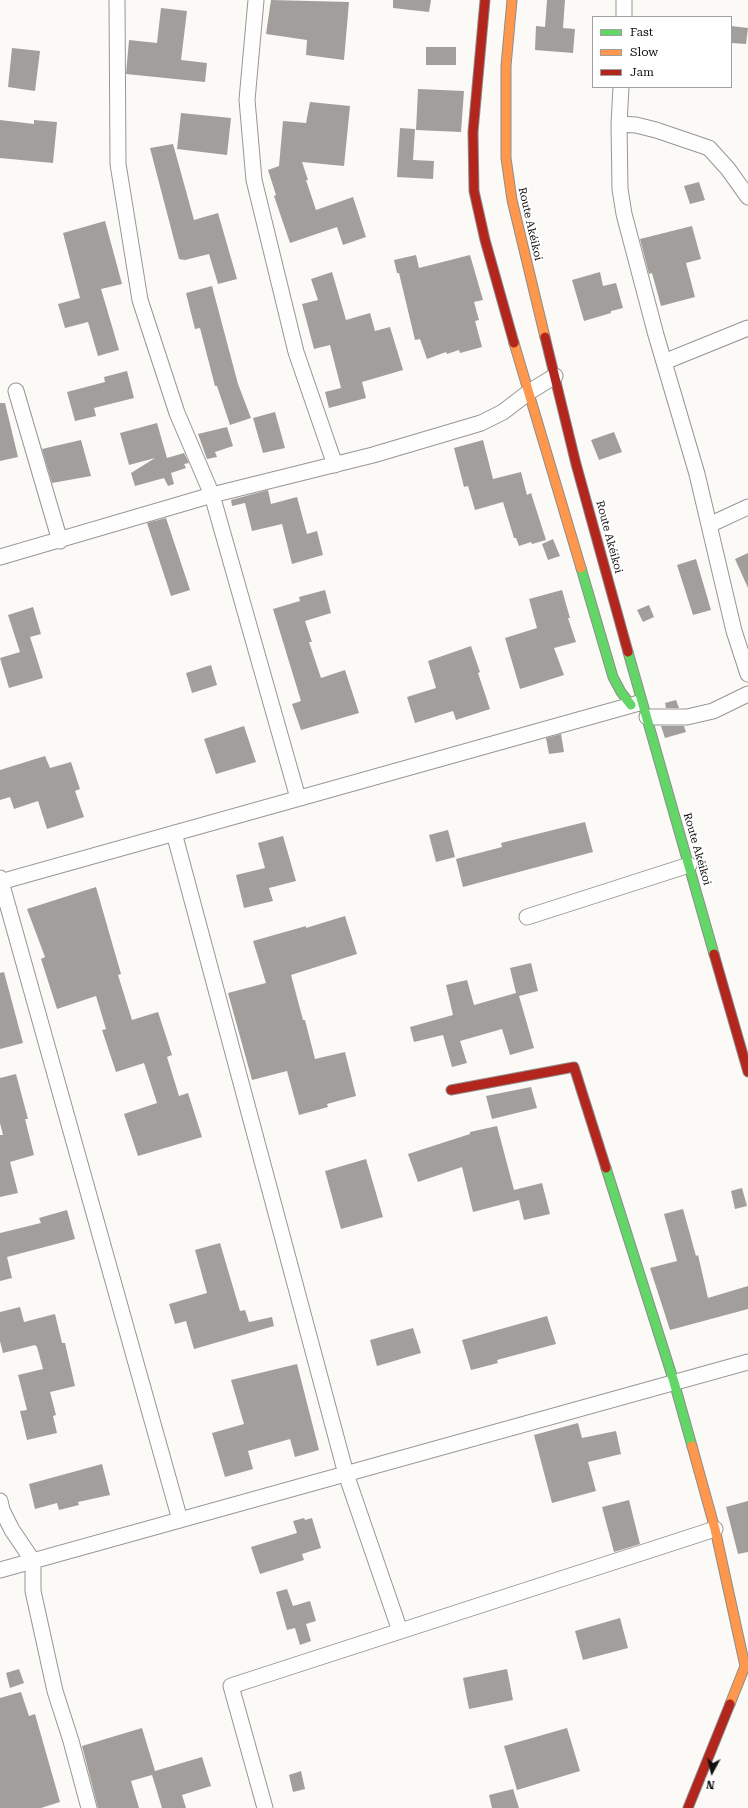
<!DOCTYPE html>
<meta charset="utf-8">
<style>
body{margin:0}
#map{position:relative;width:748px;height:1808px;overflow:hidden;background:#fcfaf7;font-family:"Roboto Serif",serif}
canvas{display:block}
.legend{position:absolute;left:592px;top:16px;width:140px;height:72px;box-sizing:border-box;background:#fff;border:1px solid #a0a0a0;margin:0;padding:5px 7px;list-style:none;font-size:12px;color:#111}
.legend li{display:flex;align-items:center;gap:8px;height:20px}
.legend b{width:20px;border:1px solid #a0a0a0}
.north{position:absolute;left:692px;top:1752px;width:40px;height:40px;-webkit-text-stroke:3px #fff;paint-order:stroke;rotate:187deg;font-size:11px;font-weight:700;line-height:16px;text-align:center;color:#111}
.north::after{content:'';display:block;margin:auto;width:14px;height:18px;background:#111;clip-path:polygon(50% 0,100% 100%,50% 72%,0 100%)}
</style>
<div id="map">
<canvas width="748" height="1808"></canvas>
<ul class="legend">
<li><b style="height:5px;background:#63d668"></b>Fast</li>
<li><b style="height:5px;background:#ff974d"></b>Slow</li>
<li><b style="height:5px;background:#b3261e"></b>Jam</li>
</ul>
<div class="north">N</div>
</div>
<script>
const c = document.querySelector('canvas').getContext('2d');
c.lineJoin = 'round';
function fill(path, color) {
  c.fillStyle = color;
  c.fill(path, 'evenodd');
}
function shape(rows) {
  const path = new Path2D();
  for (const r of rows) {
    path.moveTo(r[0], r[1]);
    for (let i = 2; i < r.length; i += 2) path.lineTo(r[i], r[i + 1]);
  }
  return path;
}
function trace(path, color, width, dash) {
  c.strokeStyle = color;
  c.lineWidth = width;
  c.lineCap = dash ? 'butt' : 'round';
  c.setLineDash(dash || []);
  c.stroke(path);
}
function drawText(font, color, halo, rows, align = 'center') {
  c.font = font + ' "Roboto Serif",serif';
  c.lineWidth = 4;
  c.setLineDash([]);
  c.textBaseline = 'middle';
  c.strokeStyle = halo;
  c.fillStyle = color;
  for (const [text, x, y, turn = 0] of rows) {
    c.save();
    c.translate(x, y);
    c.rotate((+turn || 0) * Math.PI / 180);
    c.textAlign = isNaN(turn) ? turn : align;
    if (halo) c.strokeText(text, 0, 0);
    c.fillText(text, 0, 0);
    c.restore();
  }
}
fill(shape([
 [271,0,349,2,344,60,306,55,307,40,266,34],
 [393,0,431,0,429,12,393,8],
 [547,0,565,0,563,28,575,29,573,53,535,50,536,26,545,27],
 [161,8,187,11,181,60,207,63,205,82,126,74,129,40,157,43],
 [731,26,748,28,746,44,731,43],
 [426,47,456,47,456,65,426,65],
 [12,48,40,51,35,91,8,87],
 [418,89,464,91,461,132,416,130],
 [310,102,350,106,344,166,302,162,308,180,306,180,316,210,353,197,366,237,343,245,337,227,290,243,274,196,276,195,268,170,279,166,283,121,306,123],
 [181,113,231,118,227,155,177,149],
 [0,120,34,124,34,120,57,122,53,163,0,158],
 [400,128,415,129,413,160,434,161,433,179,397,177],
 [173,144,194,220,218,213,237,279,218,284,209,254,185,260,179,259,150,148],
 [699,182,705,200,690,204,684,186],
 [105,221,122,284,101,289,119,350,98,356,88,322,65,328,58,304,80,298,63,233],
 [692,226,701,259,686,263,695,297,661,306,652,273,649,274,640,239],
 [416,255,419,268,470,255,483,300,474,302,479,320,475,321,482,347,460,353,459,350,447,354,446,352,427,359,420,339,415,340,399,273,397,273,394,260],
 [332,272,346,320,370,313,375,331,390,327,403,370,362,382,366,398,329,408,325,392,341,388,330,345,314,349,302,304,318,300,311,279],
 [600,272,603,286,616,283,623,308,611,311,611,313,584,321,572,280],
 [212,286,238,384,251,418,230,425,217,386,215,386,200,328,195,329,186,293],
 [127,371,134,398,94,408,96,416,75,421,67,392,105,382,104,377],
 [0,403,5,403,18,457,0,461],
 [275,412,285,448,263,453,253,418],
 [157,423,167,458,184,453,189,463,184,464,186,468,171,473,174,484,168,486,164,478,135,486,131,473,155,458,129,465,120,433],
 [227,427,233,446,215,452,217,457,207,459,198,434],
 [614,432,622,452,599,460,591,440],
 [81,440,91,476,52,483,42,449],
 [483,440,493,479,521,472,527,495,531,493,546,540,532,544,531,542,519,546,516,538,514,538,503,502,475,510,468,486,464,487,454,448],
 [268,490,271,504,297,497,307,534,317,531,323,555,292,564,282,524,252,531,245,503,232,506,231,500],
 [166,518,190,590,171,596,147,523],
 [553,539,560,556,548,560,542,544],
 [748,553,748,588,735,559],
 [696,559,711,610,693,615,677,565],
 [325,590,331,613,305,621,312,642,309,642,321,678,345,670,359,713,301,730,292,704,301,701,273,609,300,601,299,597],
 [562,590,570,618,568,618,576,642,554,648,564,675,520,689,505,638,537,628,529,599],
 [649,605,654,617,643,622,637,610],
 [33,607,41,634,30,637,43,678,9,688,0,658,20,652,8,615],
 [471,646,480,672,478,673,490,709,456,720,453,711,415,723,407,697,436,688,428,661],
 [211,665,217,685,192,693,186,673],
 [676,700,679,708,666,708,665,703],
 [244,726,256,762,216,774,204,739],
 [661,726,684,726,686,732,665,738],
 [561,734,564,752,549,754,546,738],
 [45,756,50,768,71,762,80,789,75,791,84,817,47,829,38,801,14,809,10,797,0,800,0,770],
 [585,822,593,852,463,887,456,859,502,847,501,843],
 [448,830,455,857,436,862,429,835],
 [283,836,296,881,269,888,273,901,244,908,236,875,265,868,258,843],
 [96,887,121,974,118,975,132,1020,158,1012,172,1055,167,1057,179,1096,188,1093,202,1137,138,1156,124,1114,157,1103,144,1063,116,1072,102,1030,106,1029,96,996,57,1009,41,959,45,957,27,909],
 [345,916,357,954,291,975,303,1020,305,1020,315,1059,345,1052,356,1096,327,1104,328,1107,299,1115,287,1071,252,1080,228,993,266,983,253,941,306,926,306,928],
 [531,963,538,991,519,996,534,1048,510,1055,502,1029,460,1041,467,1063,452,1067,443,1035,414,1042,410,1027,453,1015,446,985,467,980,474,1005,516,993,510,968],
 [4,972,23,1043,0,1049,0,973],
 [16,1074,28,1119,25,1119,34,1155,10,1162,18,1193,0,1197,0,1135,3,1135,0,1123,0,1078],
 [531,1087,537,1108,492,1119,486,1096],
 [497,1126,514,1190,542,1183,550,1214,524,1220,519,1200,473,1212,462,1167,418,1182,408,1154,470,1134,470,1132],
 [366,1159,383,1217,341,1229,325,1171],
 [742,1188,747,1206,735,1209,731,1191],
 [683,1209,696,1256,698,1255,708,1298,748,1286,748,1309,670,1330,650,1268,677,1261,664,1214],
 [67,1210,75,1239,7,1257,12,1278,0,1281,0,1233,41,1223,39,1218],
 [220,1243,240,1311,245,1310,249,1322,272,1317,274,1326,194,1349,186,1321,175,1324,169,1304,207,1293,195,1250],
 [20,1307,24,1322,55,1314,62,1343,65,1343,75,1386,50,1392,56,1415,53,1416,57,1433,27,1440,20,1411,27,1410,18,1375,43,1369,37,1347,35,1345,3,1353,0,1341,0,1312],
 [547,1316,556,1344,497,1360,498,1363,471,1370,462,1340],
 [413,1328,421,1353,377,1366,370,1340],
 [297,1364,319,1450,295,1457,290,1439,248,1451,253,1469,225,1477,212,1433,244,1424,231,1380],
 [578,1423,582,1438,616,1431,621,1454,588,1462,596,1491,552,1503,534,1435],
 [102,1464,110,1495,78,1502,79,1505,59,1510,57,1503,35,1509,29,1484],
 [629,1500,640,1544,614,1552,602,1507],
 [748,1501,748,1552,738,1554,726,1507],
 [304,1518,305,1520,312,1518,321,1548,302,1554,304,1560,260,1574,251,1547,297,1533,293,1521],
 [287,1589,293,1606,310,1601,316,1621,306,1624,311,1641,300,1645,295,1628,287,1630,276,1592],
 [620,1618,628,1648,583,1660,575,1631],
 [19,1669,24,1683,10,1688,6,1673],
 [507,1669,513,1700,469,1709,463,1678],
 [21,1692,29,1716,35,1714,60,1802,41,1808,0,1808,0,1698],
 [142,1728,155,1771,202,1757,211,1786,182,1795,186,1808,162,1808,152,1775,131,1781,139,1808,98,1808,82,1746],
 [567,1728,580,1771,517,1790,504,1746],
 [301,1771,305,1789,293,1792,289,1775],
 [513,1789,519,1808,492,1808,489,1795]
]), '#a19e9c');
const street = shape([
 [117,0,118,164,140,300,177,413,212,495,298,798],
 [256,0,247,100,254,180,296,352,335,465],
 [624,17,624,0],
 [621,87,619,124,620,189,624,214,656,335,697,474,734,631,748,674],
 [619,124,636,125,656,130,709,148,728,169,748,197],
 [664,362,748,328],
 [16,391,60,541],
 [709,525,748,507],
 [0,557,212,495,373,455,481,423,503,412,529,392,555,376],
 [647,717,687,717,713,711,748,694],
 [174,833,346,1474,400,1631],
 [0,878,180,1520],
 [0,882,639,703],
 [527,917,689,865],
 [0,1501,2,1510,12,1530,33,1561,33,1591,55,1691,71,1741,89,1808],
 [0,1570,748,1362],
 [265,1808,231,1686,715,1529]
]);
const fast = shape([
 [581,568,613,677,621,692,631,705],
 [628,652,714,954],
 [606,1168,674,1382,692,1446]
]);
const slow = shape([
 [512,0,506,66,506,158,512,200,545,337],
 [514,343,581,568],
 [692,1446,715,1529,745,1666,730,1704]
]);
const jam = shape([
 [485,0,473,132,474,191,485,240,514,343],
 [545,337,576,464,628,652],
 [714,954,748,1072],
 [451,1090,574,1067,606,1168],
 [688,1808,730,1704]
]);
trace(street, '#979695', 17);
trace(fast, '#8d8d8b', 11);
trace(slow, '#8d8d8b', 11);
trace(jam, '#8d8d8b', 11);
trace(street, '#fffefe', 15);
trace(fast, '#63d668', 9);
trace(slow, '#ff974d', 9);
trace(jam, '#b3261e', 9);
drawText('11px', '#111', '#fff', [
 ["Route Akéikoi",530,224,77],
 ["Route Akéikoi",609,537,75],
 ["Route Akéikoi",697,849,74]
]);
</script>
